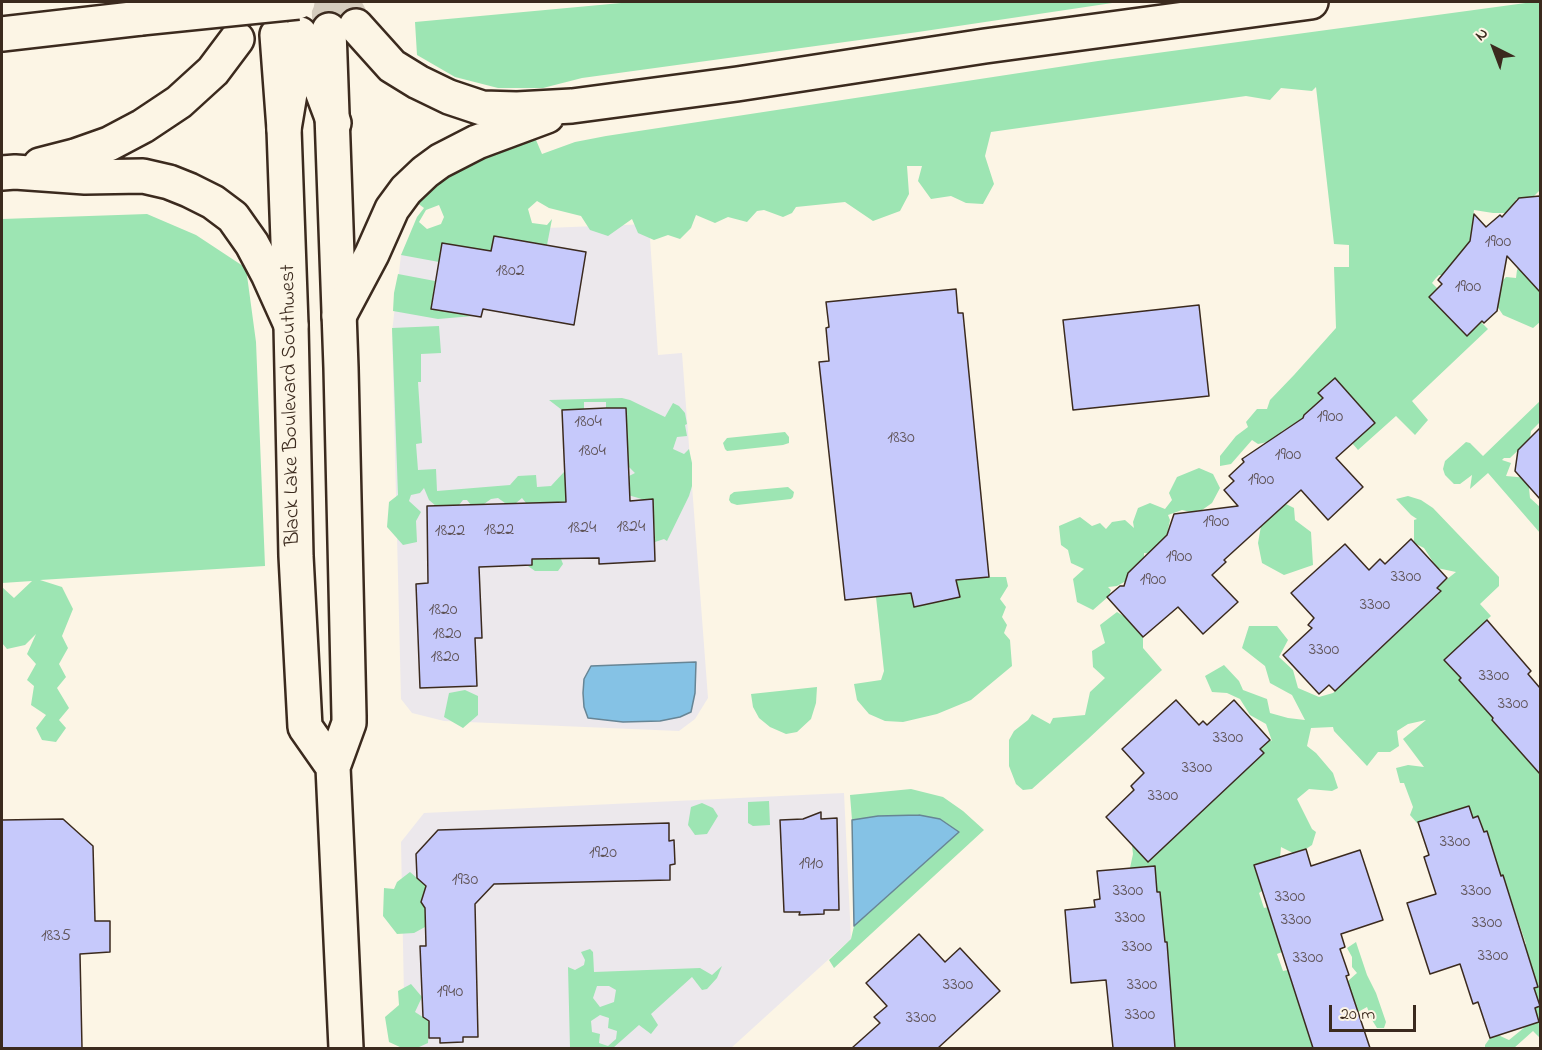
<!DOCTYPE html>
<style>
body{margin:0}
#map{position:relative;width:1542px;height:1050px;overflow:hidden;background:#fcf5e5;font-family:"Indie Flower",sans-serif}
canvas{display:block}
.frame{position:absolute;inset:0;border:3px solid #3b2a1e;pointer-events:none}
.north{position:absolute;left:1464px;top:18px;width:60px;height:60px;-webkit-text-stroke:4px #fcf5e5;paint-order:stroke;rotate:318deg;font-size:16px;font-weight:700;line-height:24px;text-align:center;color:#3b2a1e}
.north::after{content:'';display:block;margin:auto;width:21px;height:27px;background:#3b2a1e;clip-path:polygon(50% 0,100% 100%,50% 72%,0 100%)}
.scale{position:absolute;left:1329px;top:1005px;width:87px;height:27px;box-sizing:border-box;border:3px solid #3b2a1e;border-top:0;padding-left:8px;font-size:18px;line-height:21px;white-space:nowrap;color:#3b2a1e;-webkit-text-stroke:4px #fcf5e5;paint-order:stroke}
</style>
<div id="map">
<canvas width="1542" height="1050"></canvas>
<div class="frame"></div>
<div class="north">N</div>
<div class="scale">20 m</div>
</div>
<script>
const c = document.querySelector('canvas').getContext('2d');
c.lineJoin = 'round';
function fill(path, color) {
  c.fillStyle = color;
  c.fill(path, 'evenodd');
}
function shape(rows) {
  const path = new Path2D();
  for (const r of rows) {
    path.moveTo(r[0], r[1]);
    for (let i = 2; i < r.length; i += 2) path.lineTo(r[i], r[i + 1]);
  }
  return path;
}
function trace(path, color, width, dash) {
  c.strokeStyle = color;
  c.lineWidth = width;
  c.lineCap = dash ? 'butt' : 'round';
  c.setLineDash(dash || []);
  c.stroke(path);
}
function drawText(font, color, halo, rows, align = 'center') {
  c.font = font + ' "Indie Flower",sans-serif';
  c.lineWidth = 4.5;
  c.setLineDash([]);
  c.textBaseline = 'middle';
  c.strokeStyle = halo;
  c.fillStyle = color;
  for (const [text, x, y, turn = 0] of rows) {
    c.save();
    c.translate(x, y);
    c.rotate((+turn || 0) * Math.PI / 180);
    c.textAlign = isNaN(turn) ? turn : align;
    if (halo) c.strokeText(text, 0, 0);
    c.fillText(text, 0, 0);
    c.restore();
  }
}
fill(shape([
 [649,224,658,355,682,353,708,698,695,719,679,731,444,721,412,713,401,699,392,332,401,255,417,233],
 [844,793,851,939,731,1048,405,1048,401,842,424,813]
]), '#ece8ec');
fill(shape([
 [632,2,1119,2,918,32,582,78,543,88,498,88,455,77,417,55,415,22],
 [1533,2,1540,2,1540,190,1533,197,1516,199,1513,213,1493,213,1474,210,1471,239,1452,275,1439,275,1436,278,1432,283,1438,289,1429,297,1467,336,1481,322,1488,329,1412,401,1428,420,1415,435,1396,416,1358,450,1352,443,1375,423,1335,378,1318,393,1323,398,1304,415,1303,418,1282,431,1277,440,1258,444,1252,440,1231,464,1220,466,1220,456,1236,436,1248,427,1246,422,1257,409,1267,409,1270,400,1294,375,1336,328,1334,267,1349,267,1349,245,1334,244,1316,87,1312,91,1281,88,1270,100,1246,96,991,132,985,156,994,184,983,204,966,203,951,196,931,199,918,181,922,166,907,166,909,194,900,211,873,221,845,202,796,207,792,213,783,217,764,210,757,211,747,222,728,217,715,223,696,215,691,228,680,239,668,235,654,240,638,233,632,219,608,236,590,230,581,216,549,208,537,201,528,209,532,223,547,225,552,219,547,245,494,236,491,251,442,243,439,262,401,255,417,217,424,208,416,202,450,172,486,155,536,140,542,154,575,142,606,136,1098,61],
 [439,205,444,217,441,224,427,229,419,222,426,210],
 [147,214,196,235,246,268,256,342,265,566,40,580,62,587,73,609,62,636,68,648,59,664,66,677,57,688,69,708,59,720,66,728,56,742,42,740,36,728,46,715,31,705,34,686,27,680,36,664,27,654,36,634,25,645,7,649,2,643,2,587,14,598,32,581,2,583,2,219],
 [1540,256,1540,281,1535,286,1540,292,1540,322,1533,328,1503,315,1497,306,1497,287,1506,277,1516,278,1517,270,1527,257],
 [398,274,435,281,431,309,473,316,438,319,393,311,394,293],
 [439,326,441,353,421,354,421,382,418,382,422,443,416,444,418,470,436,469,437,491,510,485,518,476,536,475,537,487,551,486,564,472,586,470,621,480,635,473,628,466,606,409,606,402,584,402,584,409,562,410,549,400,622,398,630,400,665,417,673,403,679,406,685,413,687,424,685,425,687,436,677,437,673,449,684,454,689,449,692,463,692,486,689,496,667,541,664,539,655,542,653,499,645,500,628,495,624,501,549,503,550,559,561,559,563,564,558,571,535,571,528,566,532,565,530,503,526,503,522,498,516,503,505,503,498,498,491,499,484,504,471,505,467,500,463,500,459,505,436,506,429,500,424,488,420,493,411,495,409,501,421,512,416,521,417,542,403,545,387,527,389,502,398,495,392,328],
 [1540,401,1540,422,1531,431,1530,439,1510,458,1504,458,1502,460,1511,463,1506,476,1528,478,1530,498,1540,507,1540,533,1488,473,1470,489,1472,475,1460,484,1454,484,1445,475,1443,469,1445,461,1466,442,1470,443,1483,456],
 [785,432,789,437,789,443,783,445,727,451,725,449,723,443,727,438],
 [1199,468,1213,474,1220,488,1212,503,1202,510,1191,512,1182,510,1168,515,1170,520,1167,535,1161,541,1153,554,1144,553,1144,560,1128,573,1126,581,1117,586,1108,587,1111,590,1109,596,1093,610,1077,602,1073,579,1084,569,1071,563,1068,550,1061,545,1059,526,1080,517,1092,526,1100,523,1106,529,1112,522,1125,520,1134,528,1133,522,1138,508,1150,503,1165,509,1172,500,1169,493,1177,477],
 [788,487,794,492,793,497,791,499,737,505,731,503,729,500,730,495,734,492],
 [1408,496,1421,500,1433,508,1499,577,1499,586,1480,604,1491,616,1444,660,1497,715,1492,720,1534,766,1538,763,1540,765,1540,1038,1533,1031,1514,1048,1485,1048,1485,1045,1490,1038,1498,1035,1509,1040,1525,1027,1539,1022,1535,1008,1540,1006,1534,988,1538,986,1533,972,1529,973,1520,946,1526,944,1503,876,1498,877,1478,817,1473,818,1468,806,1417,823,1410,815,1413,807,1404,783,1400,783,1396,768,1408,765,1424,767,1403,739,1426,720,1408,724,1397,731,1399,746,1390,752,1378,752,1367,766,1334,731,1333,727,1311,728,1307,746,1316,753,1333,773,1338,788,1332,791,1309,789,1297,799,1312,829,1316,832,1312,845,1306,849,1293,853,1281,847,1280,858,1255,866,1262,891,1259,893,1264,908,1268,907,1282,952,1277,954,1283,971,1288,970,1295,993,1303,990,1344,988,1349,980,1357,973,1352,967,1352,957,1347,948,1356,942,1367,975,1376,993,1386,1022,1384,1028,1377,1028,1372,1020,1367,1007,1358,1012,1307,1028,1313,1048,1175,1048,1167,943,1160,942,1161,906,1160,892,1157,892,1155,866,1130,868,1133,854,1132,845,1141,855,1264,753,1260,749,1270,740,1272,741,1266,724,1250,715,1240,699,1227,693,1212,692,1205,676,1224,665,1239,681,1243,690,1267,699,1270,713,1288,718,1305,720,1292,695,1270,683,1265,666,1242,648,1249,626,1277,626,1288,640,1279,657,1293,670,1298,688,1319,697,1333,693,1441,592,1437,587,1456,572,1437,568,1424,548,1414,543,1414,520,1417,519,1411,515,1396,499],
 [1286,504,1294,508,1295,520,1311,532,1313,565,1284,575,1262,563,1258,543,1261,526],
 [989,577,1006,577,1008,586,1000,599,1006,607,1002,617,1007,625,1004,633,1010,640,1012,666,971,700,937,714,903,722,885,721,869,714,857,700,854,684,881,680,884,671,876,597,873,589],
 [1117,612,1125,617,1143,637,1143,648,1162,670,1088,739,1032,789,1023,790,1016,784,1009,766,1009,740,1014,731,1028,720,1032,714,1050,724,1053,718,1085,715,1090,692,1105,678,1093,667,1092,651,1105,643,1100,625],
 [817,687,816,703,811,719,797,732,786,734,770,727,759,718,753,707,751,694],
 [465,690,478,696,478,715,463,728,444,717,449,693],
 [911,789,943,797,963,811,984,830,834,968,829,960,851,939,854,926,959,832,919,815,878,816,852,820,850,795],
 [769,801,770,825,753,826,748,823,748,802],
 [702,803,713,808,718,816,707,834,695,835,688,825,691,807],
 [410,872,426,886,421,902,425,908,425,927,414,933,397,934,383,916,384,888,394,889,397,882],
 [590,949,593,952,594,972,700,968,712,975,722,966,717,978,707,989,702,990,692,977,651,1014,658,1025,651,1034,639,1025,613,1048,570,1048,568,967,575,970,584,965,585,960,581,952],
 [597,986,609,986,616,990,614,1002,600,1007,593,998],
 [600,1015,609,1018,608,1028,617,1031,616,1039,608,1046,599,1043,600,1034,592,1032,591,1021],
 [411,984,422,997,415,1012,429,1021,428,1043,417,1048,402,1048,389,1042,385,1017,399,1005,398,991]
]), '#9de5b3');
const water = shape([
 [696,662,695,693,691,712,680,717,660,721,623,722,588,718,584,707,583,693,584,679,591,666,696,662],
 [919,815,940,819,959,832,854,926,852,820,878,816,919,815]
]);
fill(water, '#85c2e5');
trace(water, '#678595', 1.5);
const building = shape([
 [1540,196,1540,292,1507,256,1497,311,1484,323,1482,321,1467,336,1429,297,1442,284,1438,280,1470,241,1474,214,1486,227,1500,215,1502,217,1519,198,1540,196],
 [494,236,586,252,574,325,483,309,481,317,431,309,442,243,491,251,494,236],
 [956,289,958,313,963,313,989,577,956,580,960,597,914,607,911,593,845,600,819,362,829,361,826,328,829,327,826,302,956,289],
 [1199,305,1209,396,1073,410,1063,320,1199,305],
 [1335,378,1375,423,1336,458,1363,487,1328,520,1301,490,1224,560,1226,562,1212,575,1238,602,1203,634,1178,607,1143,637,1107,597,1120,586,1124,586,1128,573,1167,535,1174,514,1238,506,1224,490,1234,481,1229,476,1244,462,1242,459,1303,418,1304,415,1323,398,1318,393,1335,378],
 [606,408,626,408,630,501,653,499,655,561,599,564,599,558,532,559,532,565,479,567,482,638,475,638,477,686,420,688,416,584,428,583,427,506,566,502,562,410,606,408],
 [1540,428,1540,499,1515,471,1518,450,1540,428],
 [1411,539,1447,578,1437,588,1441,591,1335,691,1329,685,1319,694,1283,655,1312,628,1308,625,1314,618,1291,593,1345,544,1369,570,1380,559,1385,564,1411,539],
 [1487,620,1531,671,1528,674,1540,688,1540,774,1492,720,1493,718,1459,680,1461,678,1444,660,1487,620],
 [1176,700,1199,725,1203,721,1207,725,1234,700,1270,740,1260,749,1264,753,1148,862,1106,817,1134,790,1131,786,1144,773,1122,749,1176,700],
 [1469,806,1473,818,1478,816,1484,832,1487,831,1501,876,1503,875,1538,987,1534,988,1540,1006,1535,1008,1539,1022,1490,1038,1478,1002,1473,1004,1460,964,1430,974,1407,903,1436,894,1424,857,1429,855,1418,822,1469,806],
 [821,812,821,819,837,818,839,910,824,910,824,914,799,915,800,912,784,912,780,820,803,819,821,812],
 [63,819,93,846,95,921,110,921,110,952,80,954,82,1048,2,1048,2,820,63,819],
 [669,823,669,841,674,840,675,864,670,865,670,880,494,884,475,904,478,1037,463,1037,463,1042,440,1043,440,1038,429,1038,429,1021,423,1017,420,946,426,946,425,908,421,902,426,886,417,878,416,854,438,830,669,823],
 [1306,849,1311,866,1360,850,1383,920,1341,934,1345,947,1340,949,1349,975,1346,976,1370,1048,1313,1048,1282,952,1254,865,1306,849],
 [1155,866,1157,892,1160,892,1165,942,1167,942,1175,1048,1113,1048,1106,980,1071,983,1065,910,1095,907,1094,900,1100,899,1097,871,1155,866],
 [919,934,945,962,960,948,1000,991,938,1048,852,1048,880,1023,874,1017,887,1006,866,983,919,934]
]);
fill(building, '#c6c9fb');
trace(building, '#3b2a1e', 1.5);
trace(shape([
 [328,2,329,30]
]), '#d5ccbd', 33, [33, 16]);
trace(shape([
 [343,2,356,26]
]), '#d5ccbd', 33, [33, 16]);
const secondary = shape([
 [329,30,341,368,349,716,349,723,333,767,346,1048],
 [277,35,284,129,291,325,296,556,305,727,333,767]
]);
const highway = shape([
 [356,26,392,66,418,82,449,97,482,108,517,109,572,106,737,84,985,46,1311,2],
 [2,34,141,18],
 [302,38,334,123],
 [284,129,300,34],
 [40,165,75,156,109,144,143,126,179,102,213,71,237,39],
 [2,173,15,172,85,177,143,176,169,182,189,190,213,202,233,217,252,244,268,274,291,325],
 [339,316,372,254,392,209,406,190,425,172,440,161,477,142,547,116]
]);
trace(secondary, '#3b2a1e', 38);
trace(highway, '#3b2a1e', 38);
trace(secondary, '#fcf5e5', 33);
trace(highway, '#fcf5e5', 33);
const highwayBridge = shape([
 [141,18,298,2]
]);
trace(highwayBridge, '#3b2a1e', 38, []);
trace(highwayBridge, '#fcf5e5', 33);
drawText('18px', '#5e5255', null, [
 ["1900",1498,243],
 ["1802",510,272],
 ["1900",1468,288],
 ["1900",1330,418],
 ["1804",588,423],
 ["1830",901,439],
 ["1804",592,452],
 ["1900",1288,456],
 ["1900",1261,481],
 ["1900",1216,523],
 ["1824",631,528],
 ["1824",582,529],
 ["1822",499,531],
 ["1822",450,532],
 ["1900",1179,558],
 ["3300",1406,578],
 ["1900",1153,581],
 ["3300",1375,606],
 ["1820",443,611],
 ["1820",447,635],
 ["3300",1324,651],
 ["1820",445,658],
 ["3300",1494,677],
 ["3300",1513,705],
 ["3300",1228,739],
 ["3300",1197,769],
 ["3300",1163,797],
 ["3300",1455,843],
 ["1920",603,854],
 ["1910",811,865],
 ["1930",465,881],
 ["3300",1128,892],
 ["3300",1476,892],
 ["3300",1290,898],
 ["3300",1130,919],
 ["3300",1296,921],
 ["3300",1487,924],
 ["1835",56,937],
 ["3300",1137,948],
 ["3300",1493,957],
 ["3300",1308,959],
 ["3300",958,986],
 ["3300",1142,986],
 ["1940",450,993],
 ["3300",1140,1016],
 ["3300",921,1019]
]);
drawText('21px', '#3b2a1e', '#fcf5e5', [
 ["Black Lake Boulevard Southwest",292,405,-91]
]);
</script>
